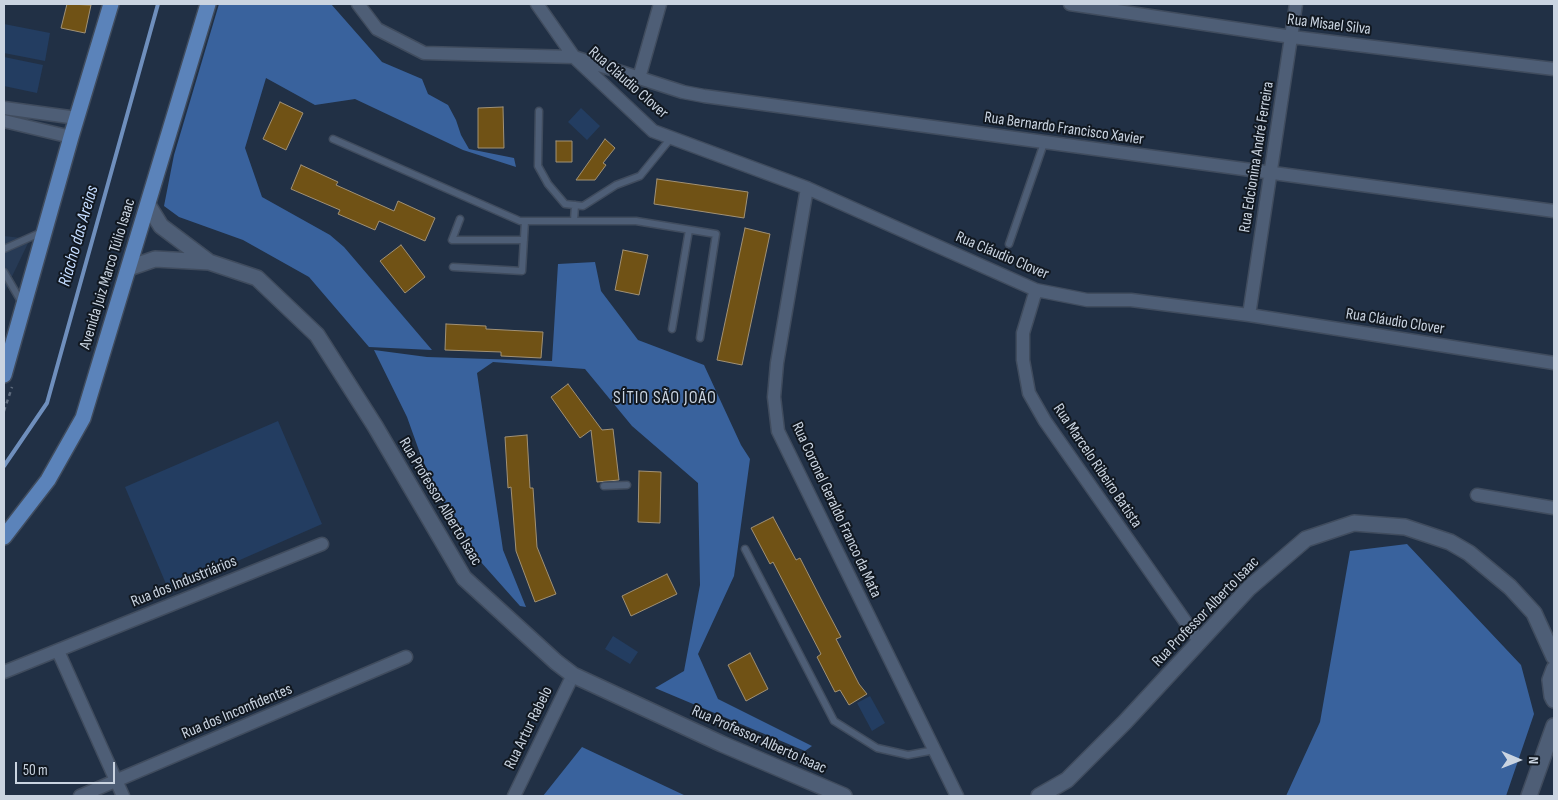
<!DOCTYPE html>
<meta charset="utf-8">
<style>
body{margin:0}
#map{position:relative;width:1558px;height:800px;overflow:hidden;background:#213045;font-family:"Sofia Sans Condensed",sans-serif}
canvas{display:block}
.frame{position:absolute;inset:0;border:5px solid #cad4e1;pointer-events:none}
.north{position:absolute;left:1493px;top:735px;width:50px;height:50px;-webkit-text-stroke:4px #111821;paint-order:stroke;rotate:91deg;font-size:14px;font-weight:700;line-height:20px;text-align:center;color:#cad4e1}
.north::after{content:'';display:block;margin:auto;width:18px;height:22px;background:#cad4e1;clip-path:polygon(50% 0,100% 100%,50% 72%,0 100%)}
.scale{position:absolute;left:15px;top:762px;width:100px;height:22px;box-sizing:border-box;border:2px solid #cad4e1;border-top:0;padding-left:6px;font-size:15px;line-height:18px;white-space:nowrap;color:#cad4e1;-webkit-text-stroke:4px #111821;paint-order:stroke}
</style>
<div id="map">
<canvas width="1558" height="800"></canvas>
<div class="frame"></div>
<div class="north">N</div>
<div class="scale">50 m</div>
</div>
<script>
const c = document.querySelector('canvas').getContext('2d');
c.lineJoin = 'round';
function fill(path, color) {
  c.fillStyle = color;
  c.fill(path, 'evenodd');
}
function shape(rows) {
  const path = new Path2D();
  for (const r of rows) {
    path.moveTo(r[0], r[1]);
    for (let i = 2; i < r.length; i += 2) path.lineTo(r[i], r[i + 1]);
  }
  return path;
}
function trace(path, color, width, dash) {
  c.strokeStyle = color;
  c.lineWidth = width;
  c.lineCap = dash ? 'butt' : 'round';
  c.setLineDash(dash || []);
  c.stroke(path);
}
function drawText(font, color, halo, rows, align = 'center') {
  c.font = font + ' "Sofia Sans Condensed",sans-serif';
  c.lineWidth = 4;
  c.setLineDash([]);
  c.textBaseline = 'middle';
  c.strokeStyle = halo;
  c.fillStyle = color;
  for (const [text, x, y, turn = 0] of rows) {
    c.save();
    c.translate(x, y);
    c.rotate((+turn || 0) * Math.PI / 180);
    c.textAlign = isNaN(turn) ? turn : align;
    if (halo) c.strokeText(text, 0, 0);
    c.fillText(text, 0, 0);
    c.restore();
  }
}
fill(shape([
 [4,236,30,239,4,293]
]), '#273a55');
fill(shape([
 [4,24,50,33,45,61,4,53],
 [4,57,43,65,37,93,4,86],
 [581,108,600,126,587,140,568,122],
 [278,421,322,524,169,591,125,487],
 [613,636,638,652,630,664,605,649],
 [870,696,885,723,872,731,857,703]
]), '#233d61');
fill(shape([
 [219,4,331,4,382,62,422,79,428,94,448,105,456,120,461,135,469,149,514,158,516,167,463,150,355,99,315,105,266,78,245,148,262,197,330,235,344,247,432,350,369,347,309,277,243,240,179,217,164,206,174,155],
 [595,262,601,291,638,340,704,365,741,445,750,459,734,576,698,654,718,699,812,746,805,751,655,688,684,671,700,585,698,483,632,426,585,369,493,362,477,373,503,550,526,607,520,606,480,561,440,496,422,459,407,417,374,350,427,357,552,361,558,264],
 [1407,544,1521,665,1534,714,1506,796,1286,796,1320,722,1350,551],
 [582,747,686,796,543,796]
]), '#39629d');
trace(shape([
 [4,466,47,403,158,4]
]), '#6f8fbd', 4);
const building = shape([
 [67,4,91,5,85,33,61,28,67,4],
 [280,102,303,113,286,150,263,139,280,102],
 [503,107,504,148,478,148,478,108,503,107],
 [605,139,615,148,603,163,606,165,595,180,576,180,605,139],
 [556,141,572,141,572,162,556,162,556,141],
 [301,165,338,182,336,185,394,211,398,201,435,218,425,241,379,221,375,230,338,214,340,210,291,189,301,165],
 [657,179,748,192,744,218,654,204,657,179],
 [745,228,770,234,742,365,717,360,745,228],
 [401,245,425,277,405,293,380,261,401,245],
 [623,250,648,255,639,295,615,290,623,250],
 [446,324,486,326,486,329,543,332,541,358,501,356,501,352,445,350,446,324],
 [568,384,602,430,613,429,619,480,597,482,591,430,580,438,551,397,568,384],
 [527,435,530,488,533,488,537,547,556,594,535,602,516,551,511,487,508,488,505,437,527,435],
 [639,471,661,472,660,523,638,522,639,471],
 [773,517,796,560,800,558,822,601,841,637,836,639,859,684,867,694,849,705,840,690,835,692,817,657,821,654,773,562,770,564,751,528,773,517],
 [667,574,677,594,631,616,622,596,667,574],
 [750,653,768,689,746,701,728,665,750,653]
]);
fill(building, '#705215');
trace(building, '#a19175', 1);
const lane = shape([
 [539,111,538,166,548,184,565,204,583,206,616,185,640,176,671,138],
 [333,139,520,221,636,221,716,234,700,338],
 [460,219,452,240,524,240],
 [574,221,575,205],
 [1009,244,1044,143],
 [4,249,42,232],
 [453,267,522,271,525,221],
 [4,272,22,303],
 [672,329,689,230],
 [604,486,627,485],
 [745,549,834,721,877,748,908,755,935,750]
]);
const street = shape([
 [358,4,377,29,424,53,574,57,683,92,704,96,1554,211],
 [537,4,574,57,653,131,807,188,1036,290,1087,300,1131,300,1249,315,1554,363],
 [1070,4,1292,37,1554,69],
 [639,78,660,4],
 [4,108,77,118],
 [4,121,71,137],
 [807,188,777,363,774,397,778,431,957,796],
 [1036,290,1023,333,1023,360,1029,393,1045,421,1199,641],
 [1249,315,1296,4],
 [1477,495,1554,508],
 [58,651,123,796],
 [4,672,322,544],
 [80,796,406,657],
 [514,796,573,675]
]);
const secondary = shape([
 [209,262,257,278,317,335,375,426,464,578,556,662,573,675,722,744,844,796],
 [129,268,155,259,209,262,161,226,148,205],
 [1554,669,1550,680,1552,696,1554,700],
 [1039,796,1067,780,1125,722,1249,588,1306,539,1354,523,1405,527,1450,542,1469,553,1510,587,1534,613,1554,657],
 [1529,796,1554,726]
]);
const primary = shape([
 [4,375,71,137,111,4],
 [4,537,48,480,83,418,208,4]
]);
trace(lane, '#404c5e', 9);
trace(street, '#404c5e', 15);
trace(secondary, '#404c5e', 18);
trace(primary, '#404c5e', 18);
trace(shape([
 [4,411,12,387]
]), '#5e6b7d', 2.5, [4, 4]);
trace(lane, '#4e5e76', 6);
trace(street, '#4e5e76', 12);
trace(secondary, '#4e5e76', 15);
trace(primary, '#5b83ba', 15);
drawText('16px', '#cad4e1', '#111821', [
 ["Rua Misael Silva",1329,25,7],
 ["Rua Cláudio Clover",628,83,41],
 ["Rua Bernardo Francisco Xavier",1064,129,8],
 ["Rua Edcionina André Ferreira",1257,157,-81],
 ["Rua Cláudio Clover",1002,256,23],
 ["Avenida Juiz Marco Túlio Isaac",108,274,-73],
 ["Rua Cláudio Clover",1395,322,9],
 ["Rua Marcelo Ribeiro Batista",1097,466,56],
 ["Rua Professor Alberto Isaac",440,502,59],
 ["Rua Coronel Geraldo Franco da Mata",836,510,65],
 ["Rua dos Industriários",184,582,-22],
 ["Rua Professor Alberto Isaac",1206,612,-46],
 ["Rua dos Inconfidentes",237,712,-23],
 ["Rua Artur Rabelo",529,728,-64],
 ["Rua Professor Alberto Isaac",759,740,24]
]);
drawText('italic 18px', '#c3dbfe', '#111821', [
 ["Riacho das Areias",79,236,-74]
]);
c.letterSpacing = '1px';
drawText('18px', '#cad4e1', '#111821', [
 ["SÍTIO SÃO JOÃO",665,398]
]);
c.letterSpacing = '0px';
</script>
